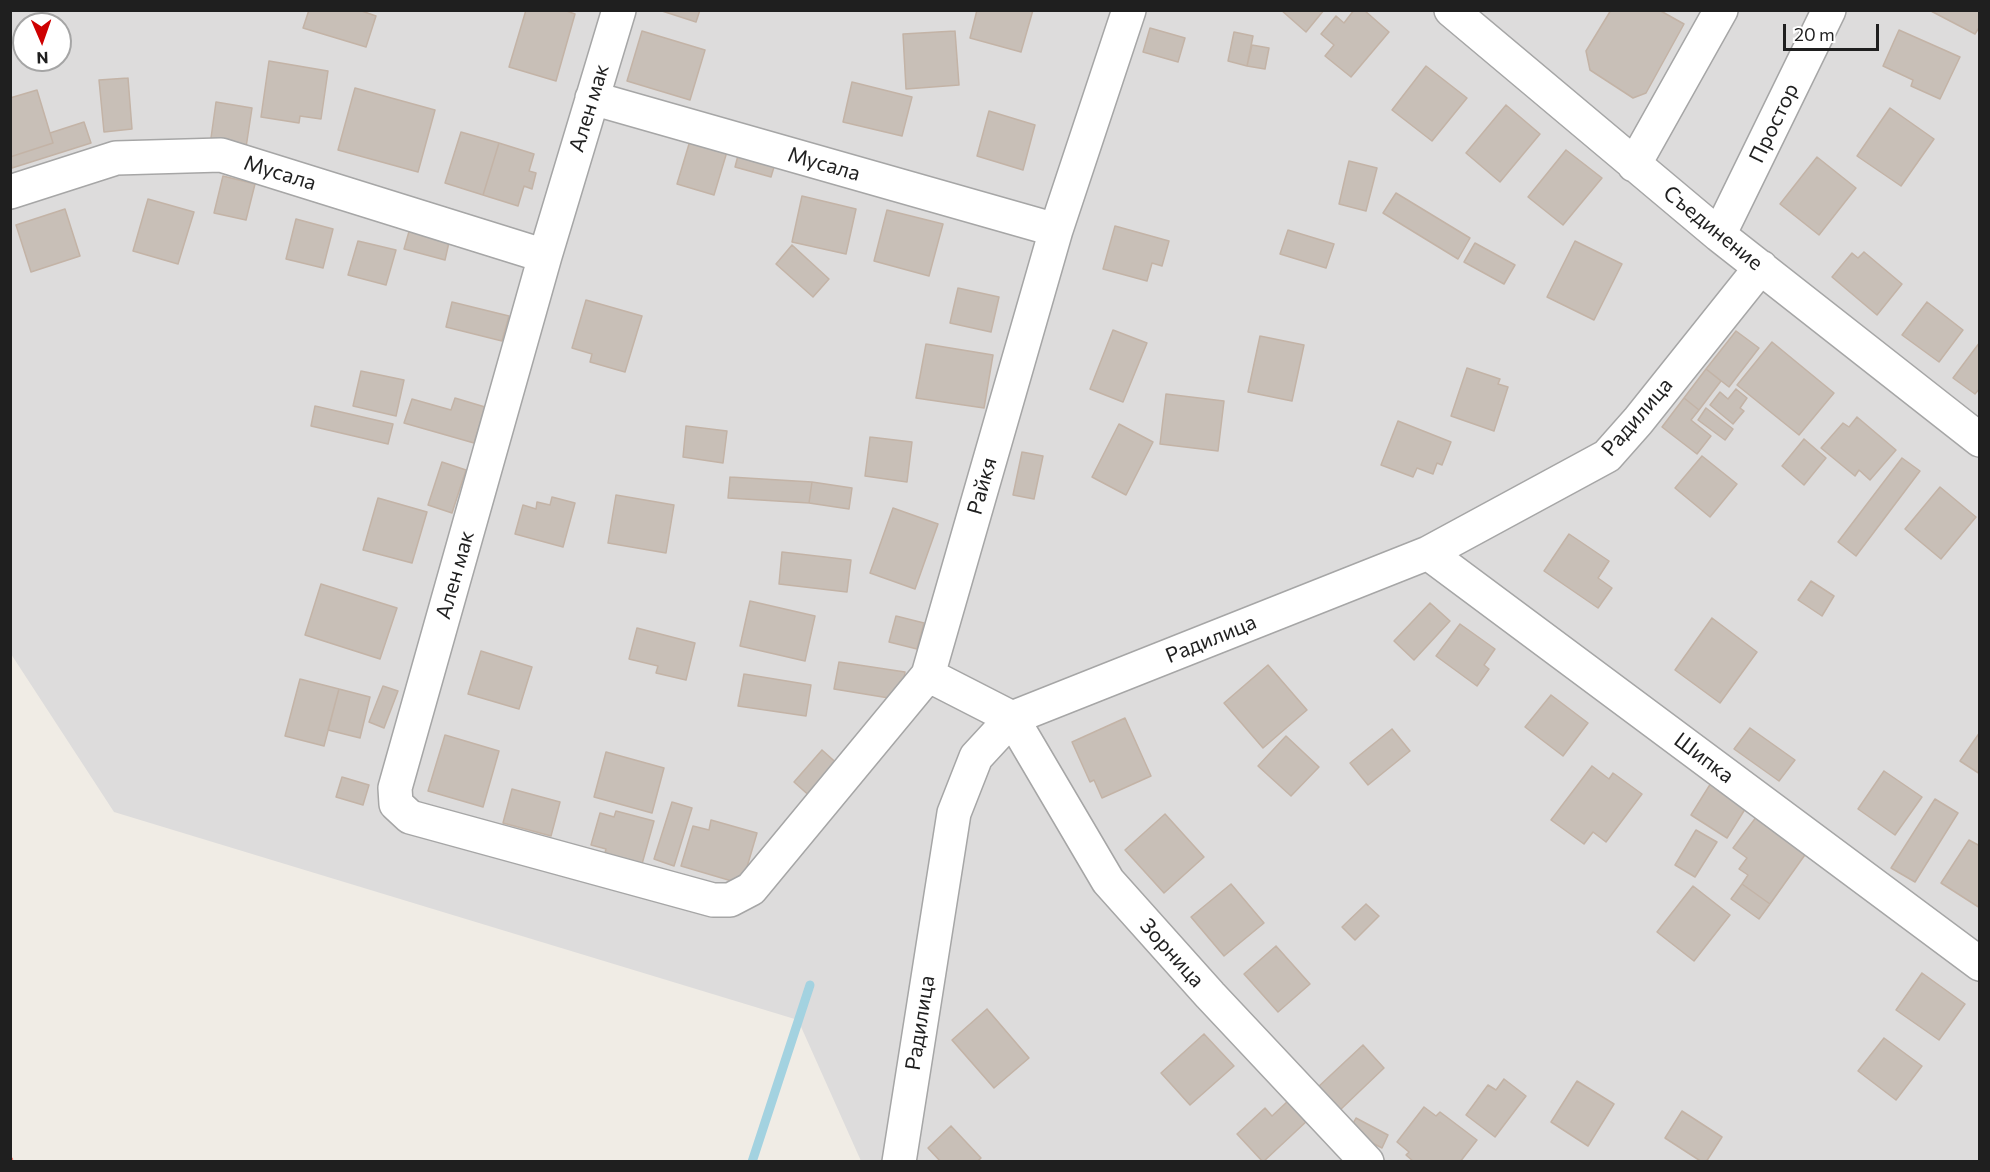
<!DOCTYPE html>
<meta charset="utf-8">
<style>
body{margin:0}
#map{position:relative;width:1990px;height:1172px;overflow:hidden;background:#f0ece5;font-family:Commissioner,sans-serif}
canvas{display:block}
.frame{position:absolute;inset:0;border:12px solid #1f1f1f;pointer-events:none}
.north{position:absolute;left:12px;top:12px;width:60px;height:60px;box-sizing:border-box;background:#fff;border:2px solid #a5a5a5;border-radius:50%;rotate:178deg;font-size:16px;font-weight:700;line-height:24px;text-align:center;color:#1f1f1f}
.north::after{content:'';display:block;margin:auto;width:21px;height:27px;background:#ce0001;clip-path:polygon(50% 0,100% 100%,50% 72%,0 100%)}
.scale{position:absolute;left:1783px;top:24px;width:96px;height:27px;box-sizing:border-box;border:3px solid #1f1f1f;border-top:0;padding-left:8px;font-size:18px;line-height:21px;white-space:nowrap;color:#1f1f1f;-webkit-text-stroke:4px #fff;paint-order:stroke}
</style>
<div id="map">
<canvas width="1990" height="1172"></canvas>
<div class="frame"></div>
<div class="north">N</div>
<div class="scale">20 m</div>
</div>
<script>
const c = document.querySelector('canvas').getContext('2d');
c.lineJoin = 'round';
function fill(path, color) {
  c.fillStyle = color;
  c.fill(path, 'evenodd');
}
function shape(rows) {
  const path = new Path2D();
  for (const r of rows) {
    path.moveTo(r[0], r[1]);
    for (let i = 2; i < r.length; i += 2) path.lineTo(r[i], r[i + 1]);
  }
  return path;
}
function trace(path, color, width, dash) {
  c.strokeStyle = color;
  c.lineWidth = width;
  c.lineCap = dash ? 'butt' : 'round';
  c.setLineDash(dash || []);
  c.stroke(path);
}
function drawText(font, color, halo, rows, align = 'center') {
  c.font = font + ' Commissioner,sans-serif';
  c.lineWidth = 4.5;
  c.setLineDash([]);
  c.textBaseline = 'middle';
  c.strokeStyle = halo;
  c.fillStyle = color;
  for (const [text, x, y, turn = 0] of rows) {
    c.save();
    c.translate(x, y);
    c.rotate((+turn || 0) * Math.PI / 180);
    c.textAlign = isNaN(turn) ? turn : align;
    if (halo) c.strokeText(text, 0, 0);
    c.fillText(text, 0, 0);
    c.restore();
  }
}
fill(shape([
 [11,11,1979,11,1979,1161,861,1161,798,1020,114,812,11,654],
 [24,24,60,24,60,60,24,60]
]), '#dddcdc');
trace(shape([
 [752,1162,810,985]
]), '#a3d2e0', 9);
const building = shape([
 [309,10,359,10,376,16,366,47,303,28,309,10],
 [526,10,564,10,575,14,556,81,509,67,526,10],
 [659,10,700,10,696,22,659,10],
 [977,10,1033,10,1021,52,970,38,977,10],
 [1281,10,1324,10,1306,32,1281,10],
 [1354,10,1364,10,1389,32,1351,77,1325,56,1334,45,1321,34,1336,16,1344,23,1354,10],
 [1611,10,1659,10,1684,24,1646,93,1633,98,1590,70,1586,51,1611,10],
 [1929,10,1980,10,1980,26,1975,34,1929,10],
 [1150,28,1185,38,1178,62,1143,52,1150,28],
 [1899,30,1960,57,1940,99,1911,86,1913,80,1883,66,1899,30],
 [642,31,705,50,690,100,627,81,642,31],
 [955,31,959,85,906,89,903,34,955,31],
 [1234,32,1253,36,1247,66,1228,61,1234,32],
 [1252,45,1269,48,1265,69,1247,66,1252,45],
 [269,61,328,71,321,119,300,116,299,123,261,117,269,61],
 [1426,66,1467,98,1432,141,1392,110,1426,66],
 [128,78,132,129,104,132,99,80,128,78],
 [852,82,912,97,902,136,843,122,852,82],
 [355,88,435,110,418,172,338,150,355,88],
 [37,90,53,143,10,157,10,98,37,90],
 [216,102,252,108,245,154,211,138,216,102],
 [1506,105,1540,134,1500,182,1466,153,1506,105],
 [1890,108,1934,139,1901,186,1857,156,1890,108],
 [989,111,1035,125,1023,170,977,156,989,111],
 [84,122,91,143,12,168,10,157,53,143,50,133,84,122],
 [461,132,499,143,483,195,445,183,461,132],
 [692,134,729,145,714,195,677,184,692,134],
 [499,143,534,154,529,171,536,173,532,189,524,186,518,206,483,195,499,143],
 [740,148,777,157,771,177,735,167,740,148],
 [1566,150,1602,178,1563,225,1528,197,1566,150],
 [1817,157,1856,188,1819,235,1780,204,1817,157],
 [1349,161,1377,168,1366,211,1339,204,1349,161],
 [223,176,255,184,246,220,214,213,223,176],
 [1396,193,1470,238,1458,259,1383,213,1396,193],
 [802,196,856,209,846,254,792,242,802,196],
 [148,199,194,212,178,264,133,251,148,199],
 [65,209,80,256,31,272,16,225,65,209],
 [887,210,943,224,929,276,874,261,887,210],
 [296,219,333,229,323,268,286,259,296,219],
 [1115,226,1169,241,1162,266,1152,263,1147,281,1103,269,1115,226],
 [410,228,450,238,445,260,404,249,410,228],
 [1288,230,1334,244,1326,268,1280,254,1288,230],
 [358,241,396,250,386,285,348,275,358,241],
 [1575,241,1622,264,1594,320,1547,297,1575,241],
 [1475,243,1515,265,1504,284,1464,262,1475,243],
 [792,245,829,279,813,297,776,264,792,245],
 [1864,252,1902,284,1877,315,1832,277,1852,253,1858,258,1864,252],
 [958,288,999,297,991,332,950,323,958,288],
 [586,300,642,316,625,372,590,362,592,354,572,348,586,300],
 [452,302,509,316,502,341,446,327,452,302],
 [1927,302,1963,330,1939,362,1902,335,1927,302],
 [1113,330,1147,343,1123,402,1090,389,1113,330],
 [1736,331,1759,348,1729,387,1706,369,1736,331],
 [1260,336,1304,345,1292,401,1248,392,1260,336],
 [1772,342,1834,393,1799,435,1737,385,1772,342],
 [1980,342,1980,388,1975,394,1953,378,1980,342],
 [926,344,993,355,984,408,916,398,926,344],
 [1467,368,1500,379,1498,384,1508,387,1494,431,1451,416,1467,368],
 [1706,369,1721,381,1699,410,1684,398,1706,369],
 [361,371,404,380,396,416,353,406,361,371],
 [1736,389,1747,398,1740,408,1744,411,1733,424,1710,405,1720,392,1728,399,1736,389],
 [1166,394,1224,401,1218,451,1160,444,1166,394],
 [455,398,485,407,474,443,404,423,412,399,451,410,455,398],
 [1684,398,1699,410,1691,420,1711,436,1697,454,1662,427,1684,398],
 [315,406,393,424,388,444,311,426,315,406],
 [1706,408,1733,429,1725,440,1698,420,1706,408],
 [1857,417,1896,450,1870,480,1859,470,1855,476,1821,448,1843,423,1849,427,1857,417],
 [1398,421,1451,442,1442,465,1437,463,1433,474,1417,468,1413,477,1381,465,1398,421],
 [1119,424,1153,442,1126,495,1092,477,1119,424],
 [686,426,727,431,723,463,683,457,686,426],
 [870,437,912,442,907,482,865,476,870,437],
 [1804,439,1826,458,1804,485,1782,466,1804,439],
 [1022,452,1043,456,1034,499,1013,495,1022,452],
 [1702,456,1737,484,1710,517,1675,488,1702,456],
 [1902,458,1920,471,1856,556,1838,542,1902,458],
 [442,462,466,470,452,513,428,505,442,462],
 [730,477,812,482,809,503,728,498,730,477],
 [812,482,852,488,849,509,809,503,812,482],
 [1940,487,1976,517,1941,559,1905,529,1940,487],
 [616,495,674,505,666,553,608,543,616,495],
 [552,497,575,503,563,547,515,534,523,505,536,509,537,502,550,505,552,497],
 [378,498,427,512,412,563,363,550,378,498],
 [893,508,938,524,915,589,870,573,893,508],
 [1569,534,1609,561,1598,578,1612,588,1598,608,1544,571,1569,534],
 [782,552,851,560,847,592,779,584,782,552],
 [1811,581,1834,596,1822,616,1798,600,1811,581],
 [321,584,397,608,380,659,305,635,321,584],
 [750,601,815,616,805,661,740,646,750,601],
 [1430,603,1450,621,1414,660,1394,641,1430,603],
 [896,616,924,623,917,649,889,642,896,616],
 [1712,618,1757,652,1720,703,1675,670,1712,618],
 [1460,624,1495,649,1484,665,1489,669,1477,686,1436,656,1460,624],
 [637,628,695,643,686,680,656,673,658,666,629,659,637,628],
 [481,651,532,667,519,709,468,694,481,651],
 [839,662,905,672,901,700,834,689,839,662],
 [1268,665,1307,710,1263,748,1224,703,1268,665],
 [744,674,811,685,806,716,738,706,744,674],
 [300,679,339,689,324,746,285,736,300,679],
 [383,686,398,691,384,728,369,722,383,686],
 [339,689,370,697,360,738,328,730,339,689],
 [1551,695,1588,723,1563,756,1525,727,1551,695],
 [1125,718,1151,776,1102,798,1094,780,1090,782,1072,742,1125,718],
 [1750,728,1795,760,1779,781,1734,749,1750,728],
 [1392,729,1410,751,1368,785,1350,763,1392,729],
 [1980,732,1980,774,1960,761,1980,732],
 [445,735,499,751,483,807,428,791,445,735],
 [1286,736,1319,767,1291,796,1258,766,1286,736],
 [822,750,841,767,813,799,794,782,822,750],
 [606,752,664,768,652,813,594,797,606,752],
 [1592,766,1609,779,1613,773,1642,794,1606,842,1593,832,1584,844,1551,820,1592,766],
 [1884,771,1922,797,1895,835,1858,809,1884,771],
 [342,777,369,785,363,805,336,797,342,777],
 [1711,783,1747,806,1727,838,1691,815,1711,783],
 [512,789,560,802,551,836,503,823,512,789],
 [1935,799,1958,813,1915,882,1891,868,1935,799],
 [672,802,692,808,674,866,654,859,672,802],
 [616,811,654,821,642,864,605,853,606,849,591,845,600,813,614,817,616,811],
 [1165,814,1204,857,1164,893,1125,850,1165,814],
 [1757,816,1807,852,1770,904,1742,884,1748,875,1739,869,1747,858,1733,848,1757,816],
 [711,820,757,833,742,884,681,866,693,826,709,830,711,820],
 [1696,830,1717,842,1695,877,1675,865,1696,830],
 [1969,840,1980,846,1980,908,1941,883,1969,840],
 [1231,884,1264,923,1224,956,1191,917,1231,884],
 [1742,884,1770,904,1759,919,1731,899,1742,884],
 [1693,886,1730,915,1694,961,1657,932,1693,886],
 [1366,904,1379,916,1355,940,1342,927,1366,904],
 [1276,946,1310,984,1278,1012,1244,974,1276,946],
 [1922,973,1965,1004,1939,1040,1896,1010,1922,973],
 [987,1009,1029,1058,994,1088,952,1040,987,1009],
 [1204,1034,1234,1066,1190,1105,1161,1073,1204,1034],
 [1884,1038,1922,1066,1896,1100,1858,1071,1884,1038],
 [1363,1045,1384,1068,1339,1111,1317,1088,1363,1045],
 [1504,1079,1526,1096,1495,1137,1466,1115,1488,1085,1496,1090,1504,1079],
 [1577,1081,1614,1104,1588,1146,1551,1122,1577,1081],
 [1289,1100,1308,1120,1263,1162,1237,1134,1265,1108,1272,1116,1289,1100],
 [1424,1107,1436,1116,1440,1112,1477,1140,1460,1162,1414,1162,1406,1155,1409,1152,1397,1142,1424,1107],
 [1682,1111,1722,1137,1706,1162,1702,1162,1665,1138,1682,1111],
 [1356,1118,1388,1135,1382,1148,1349,1131,1356,1118],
 [951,1126,981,1158,977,1162,941,1162,928,1148,951,1126]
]);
fill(building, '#c8bfb7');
trace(building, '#c3b3a6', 1.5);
const minor = shape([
 [619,10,545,256,395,788,396,804,410,817,713,900,730,900,751,889,928,675,1056,230,1129,10],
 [1451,10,1719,235,1980,440],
 [592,98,1056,230],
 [1634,165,1721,10],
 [10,192,116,158,221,155,545,256],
 [1719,235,1829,10],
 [1428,553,1980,964],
 [928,675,1012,718,1108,881,1210,995,1367,1162],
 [899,1162,954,813,976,757,1012,718,1428,553,1607,456,1638,421,1761,267]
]);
trace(minor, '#a6a6a6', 36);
trace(shape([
 [10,1158,13,1162]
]), '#ff7667', 4, [3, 3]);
trace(minor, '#fff', 33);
drawText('21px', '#1f1f1f', '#fff', [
 ["Ален мак",589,108,-73],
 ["Простор",1774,123,-64],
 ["Мусала",824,164,16],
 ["Мусала",280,173,17],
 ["Съединение",1713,228,39],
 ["Радилица",1637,417,-49],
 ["Райкя",982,486,-74],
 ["Ален мак",455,575,-74],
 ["Радилица",1211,639,-22],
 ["Шипка",1704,758,37],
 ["Зорница",1172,953,48],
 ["Радилица",920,1023,-81]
]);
</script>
